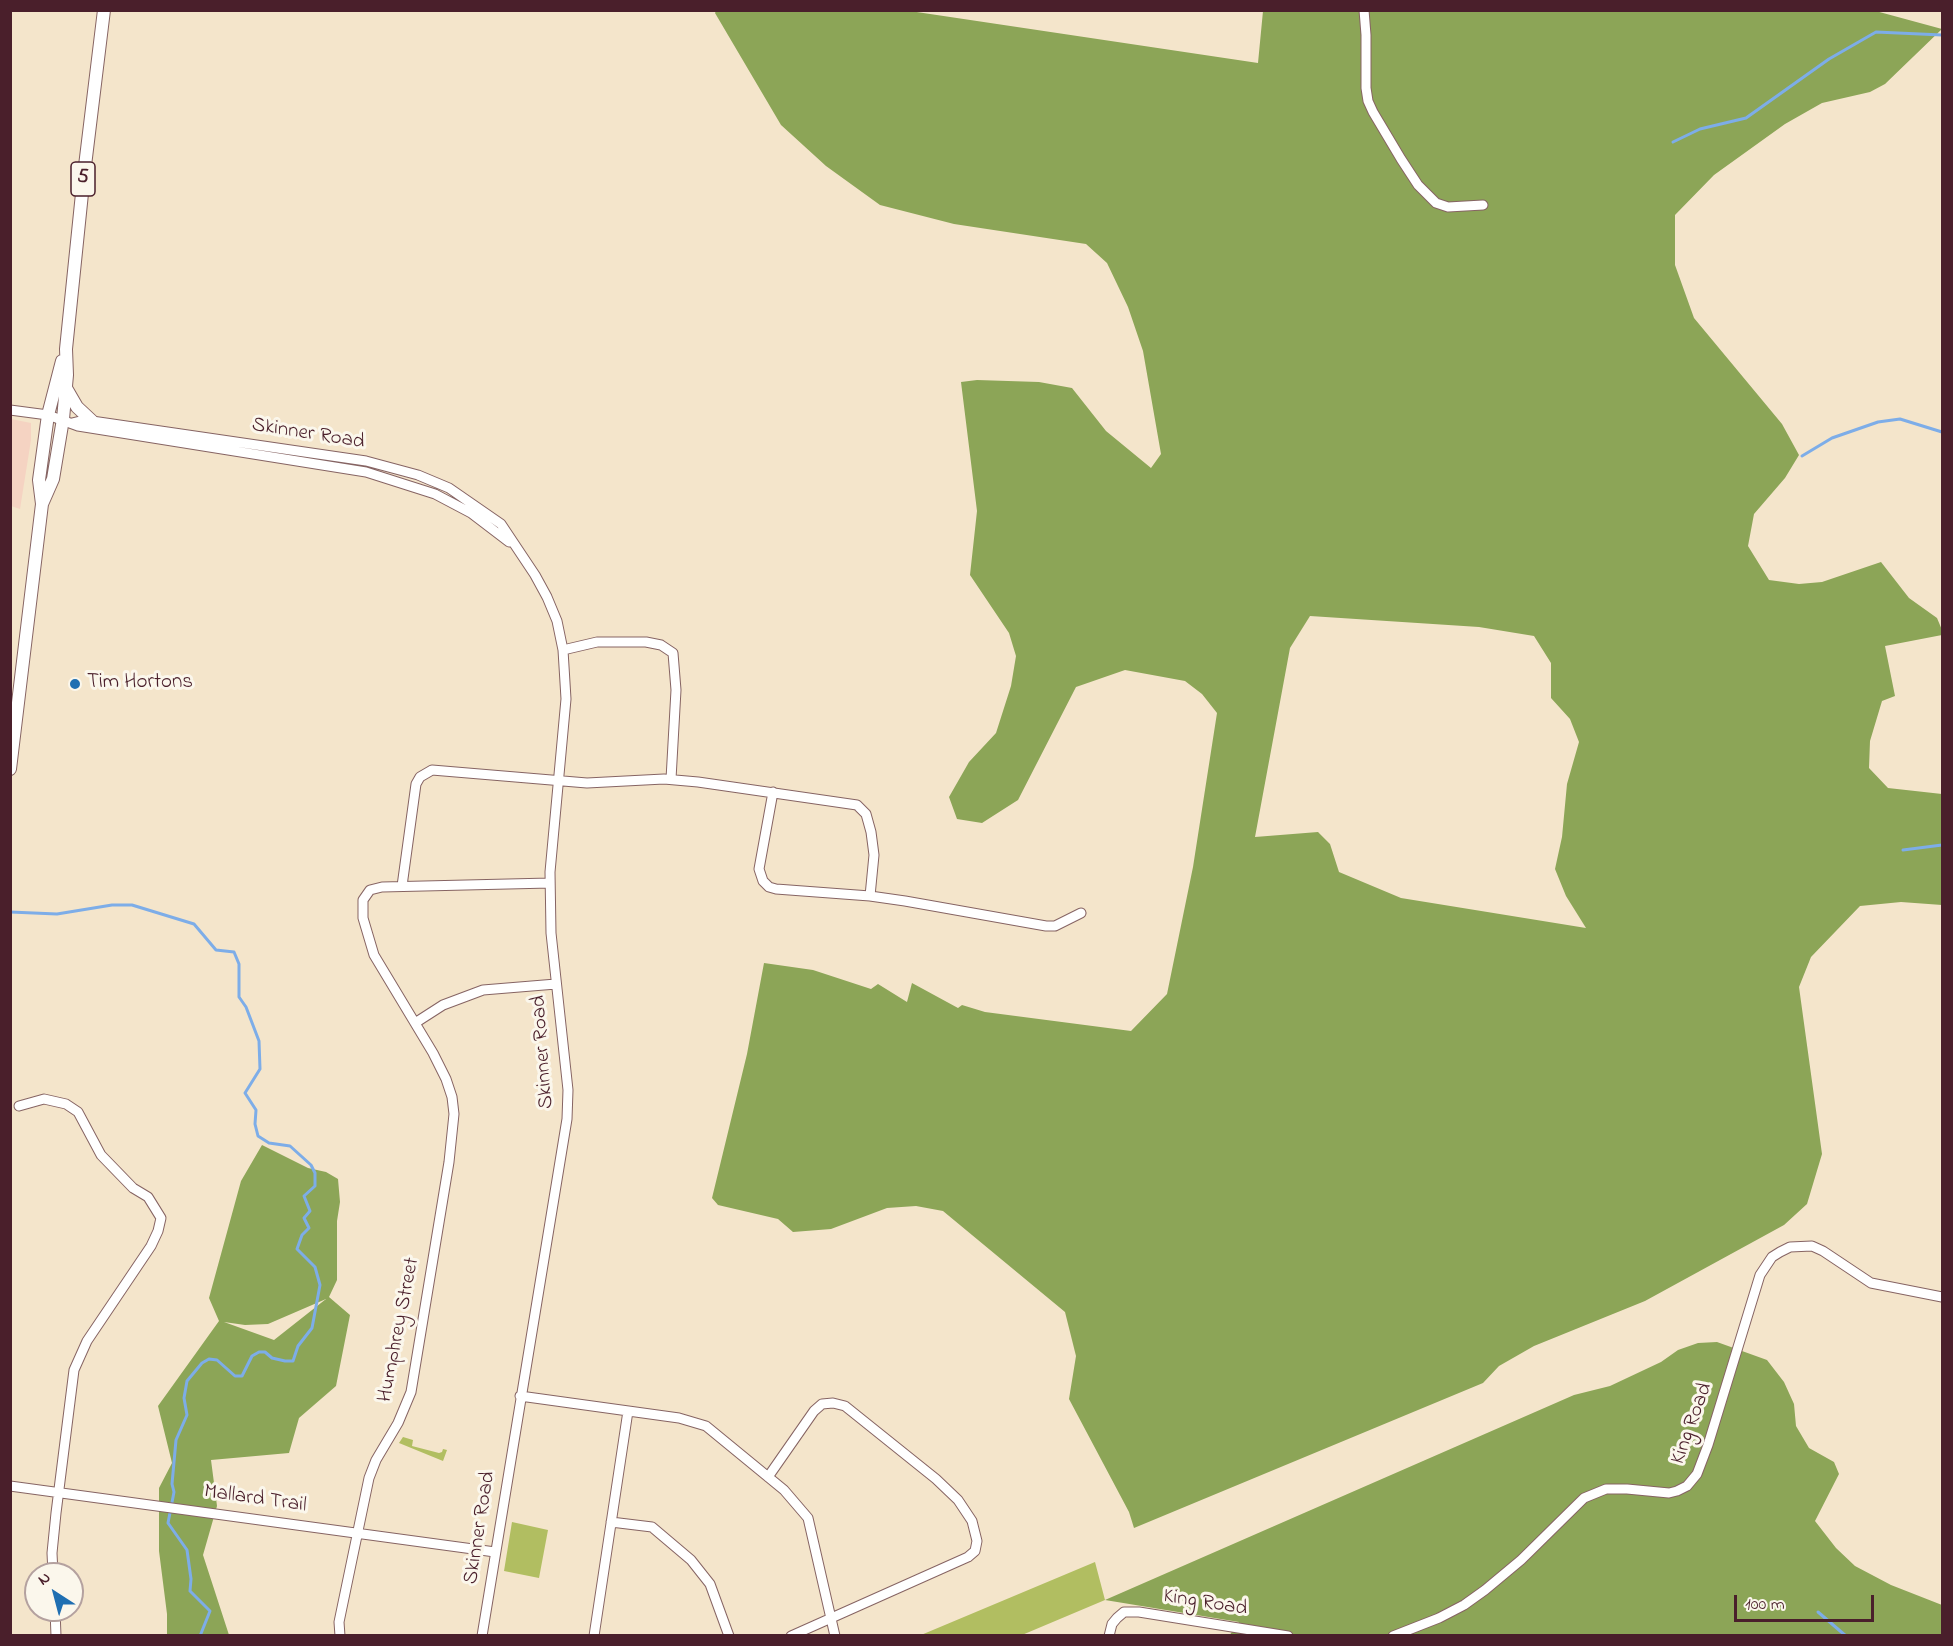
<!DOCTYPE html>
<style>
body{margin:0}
#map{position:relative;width:1953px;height:1646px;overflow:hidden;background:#f4e5cb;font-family:"Indie Flower",sans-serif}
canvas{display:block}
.frame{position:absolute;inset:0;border:12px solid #4a1f2b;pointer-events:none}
.north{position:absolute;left:24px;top:1562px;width:60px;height:60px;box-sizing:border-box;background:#fbf7ec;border:2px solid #b4a19f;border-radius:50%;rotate:324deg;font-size:16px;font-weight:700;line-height:24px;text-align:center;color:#4a1f2b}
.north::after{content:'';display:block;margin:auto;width:21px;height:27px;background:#1f6fb2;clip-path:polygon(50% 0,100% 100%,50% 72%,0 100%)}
.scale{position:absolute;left:1734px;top:1595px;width:140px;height:27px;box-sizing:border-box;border:3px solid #4a1f2b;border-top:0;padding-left:8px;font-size:18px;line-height:21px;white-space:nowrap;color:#4a1f2b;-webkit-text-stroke:4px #fbf7ec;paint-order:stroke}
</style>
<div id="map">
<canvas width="1953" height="1646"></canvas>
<div class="frame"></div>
<div class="north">N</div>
<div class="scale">100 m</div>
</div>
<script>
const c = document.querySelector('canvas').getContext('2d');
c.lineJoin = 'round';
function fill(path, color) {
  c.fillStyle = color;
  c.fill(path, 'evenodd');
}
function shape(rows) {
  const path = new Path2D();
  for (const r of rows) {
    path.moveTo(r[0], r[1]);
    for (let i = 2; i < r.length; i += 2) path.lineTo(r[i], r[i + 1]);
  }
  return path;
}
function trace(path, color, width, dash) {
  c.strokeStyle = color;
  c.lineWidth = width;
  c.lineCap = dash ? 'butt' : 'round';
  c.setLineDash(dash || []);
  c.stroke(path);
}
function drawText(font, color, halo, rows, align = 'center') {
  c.font = font + ' "Indie Flower",sans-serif';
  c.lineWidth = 6;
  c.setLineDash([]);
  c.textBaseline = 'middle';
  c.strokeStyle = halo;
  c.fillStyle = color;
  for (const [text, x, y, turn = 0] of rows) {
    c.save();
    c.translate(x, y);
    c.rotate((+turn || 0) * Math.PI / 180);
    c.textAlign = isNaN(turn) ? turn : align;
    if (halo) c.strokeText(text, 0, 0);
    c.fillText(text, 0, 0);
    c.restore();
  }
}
fill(shape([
 [11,419,31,423,31,440,20,509,11,506]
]), '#f5d3c2');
fill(shape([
 [403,1437,413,1440,412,1446,439,1453,442,1452,443,1449,447,1450,443,1461,399,1443],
 [512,1522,548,1530,539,1578,504,1571],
 [1095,1562,1105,1600,1022,1635,921,1635]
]), '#b1be61');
fill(shape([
 [1872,10,1942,29,1885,84,1870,92,1822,103,1785,124,1714,175,1675,215,1675,265,1694,318,1782,424,1799,455,1785,478,1754,514,1748,546,1769,580,1799,584,1822,582,1881,562,1909,598,1937,618,1942,630,1942,635,1885,646,1895,696,1882,701,1870,741,1869,768,1888,788,1942,794,1942,905,1901,902,1860,906,1811,957,1799,987,1822,1154,1807,1204,1784,1225,1645,1301,1534,1346,1499,1366,1483,1383,1134,1528,1129,1512,1069,1399,1076,1356,1065,1312,943,1211,916,1206,887,1208,831,1229,793,1232,778,1219,718,1205,712,1198,747,1054,764,963,813,970,871,989,878,984,907,1002,912,983,958,1008,962,1005,985,1012,1131,1031,1167,994,1193,867,1217,713,1202,694,1185,681,1125,670,1076,687,1018,800,982,823,957,819,949,797,969,762,996,733,1011,686,1016,656,1009,633,970,575,977,511,961,382,977,380,1039,382,1072,388,1106,431,1151,468,1161,454,1143,351,1128,307,1107,263,1086,244,954,224,880,205,826,166,781,125,715,13,716,11,910,11,1258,63,1263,11],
 [1310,616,1479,627,1534,636,1551,663,1551,698,1570,719,1579,742,1567,784,1562,837,1555,869,1566,896,1586,928,1401,898,1339,872,1330,844,1318,832,1255,837,1290,648],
 [262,1145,308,1168,326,1172,338,1179,340,1202,337,1221,337,1280,329,1297,350,1315,336,1386,299,1418,289,1453,211,1460,217,1506,203,1555,229,1635,167,1635,167,1614,159,1551,159,1488,172,1463,158,1406,219,1321,209,1298,241,1181],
 [326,1299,274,1340,224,1322,245,1325,268,1324],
 [1717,1342,1767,1360,1784,1382,1794,1404,1796,1426,1809,1448,1834,1462,1839,1474,1815,1521,1836,1548,1855,1566,1891,1585,1942,1605,1942,1635,1229,1636,1239,1622,1105,1600,1574,1395,1610,1386,1661,1362,1678,1350,1698,1343]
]), '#8ca557');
trace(shape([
 [1673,142,1700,129,1746,118,1829,59,1876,32,1942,35],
 [1802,456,1832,438,1878,422,1900,419,1942,432],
 [1903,850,1942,845],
 [10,912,57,914,112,905,132,905,194,924,216,950,234,952,239,964,239,997,246,1007,259,1041,260,1069,245,1093,256,1110,255,1124,258,1136,269,1143,290,1146,311,1165,315,1173,315,1186,304,1196,310,1211,304,1218,309,1228,302,1235,297,1249,315,1267,320,1285,312,1328,298,1346,293,1361,285,1361,272,1358,265,1352,259,1352,252,1356,242,1376,235,1376,217,1360,209,1359,202,1363,187,1381,184,1398,187,1415,176,1440,172,1484,174,1492,168,1523,187,1550,191,1579,190,1591,210,1611,200,1636],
 [1818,1612,1846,1636]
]), '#7dade8', 3);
const minor = shape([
 [1364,10,1366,35,1366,88,1368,101,1373,112,1401,159,1418,185,1436,203,1448,207,1483,205],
 [10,410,48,415,78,426,366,472,435,494,471,513,509,542],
 [72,423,80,421,92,421,366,461,418,475,449,488,501,524,535,575,547,597,557,621,563,650,566,699,550,872,551,933,568,1090,567,1119,482,1636],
 [563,650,597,642,646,642,661,645,673,653,676,690,671,779],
 [773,792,759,869,763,881,769,887,776,889,870,896,905,901,1046,926,1055,926,1081,913],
 [402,886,416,784,420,777,432,770,587,783,664,779,698,782,857,805,866,814,871,832,874,855,870,896],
 [415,1023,443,1005,483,990,556,984],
 [19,1106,44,1099,66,1104,78,1112,101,1155,133,1188,148,1197,161,1218,158,1231,151,1246,87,1341,74,1370,56,1513,52,1553,53,1574],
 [520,1396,679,1418,706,1426,784,1490,808,1518,835,1636],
 [768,1477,814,1411,822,1404,833,1403,845,1406,936,1479,958,1500,972,1521,977,1541,975,1551,968,1557,791,1636],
 [10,1486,495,1552],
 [611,1522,652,1527,691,1560,710,1584,729,1636],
 [55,1610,56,1636],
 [340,1636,339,1622,369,1478,376,1460,398,1423,411,1392,449,1162,454,1114,452,1097,446,1079,433,1053,374,955,363,918,363,900,370,890,382,887,550,883],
 [594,1636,628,1411],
 [1109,1636,1112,1624,1117,1618,1124,1612,1139,1612,1288,1636],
 [1393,1636,1439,1618,1464,1605,1485,1590,1521,1560,1584,1498,1606,1489,1627,1489,1669,1493,1677,1491,1687,1486,1697,1474,1708,1445,1760,1275,1772,1257,1780,1252,1790,1247,1812,1246,1823,1251,1871,1283,1942,1297]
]);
const major = shape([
 [66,388,77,407,92,421],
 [42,504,53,479,63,419,67,375,66,349,84,174,104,10],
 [10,769,42,504,39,480,48,415,62,361]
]);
trace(minor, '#866463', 11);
trace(major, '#866463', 14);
trace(minor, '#fff', 9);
trace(major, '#fff', 12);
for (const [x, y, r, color] of [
 [75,684,6,"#1f6fb2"]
]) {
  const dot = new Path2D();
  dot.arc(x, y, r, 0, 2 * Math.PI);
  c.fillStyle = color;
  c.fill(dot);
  trace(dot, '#fbf7ec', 2);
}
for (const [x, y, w] of [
 [83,179,24]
]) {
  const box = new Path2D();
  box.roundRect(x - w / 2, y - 17, w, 34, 4.5);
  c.fillStyle = '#fbf7ec';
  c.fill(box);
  trace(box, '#4a1f2b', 1.5);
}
drawText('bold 20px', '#4a1f2b', null, [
 ["5",83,179]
]);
drawText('21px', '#4a1f2b', '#fbf7ec', [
 ["Skinner Road",308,435,9],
 ["Skinner Road",544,1052,-94],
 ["Humphrey Street",400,1330,-79],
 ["King Road",1693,1424,-70],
 ["Mallard Trail",255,1500,8],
 ["Skinner Road",481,1528,-81],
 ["King Road",1205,1604,9]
]);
drawText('21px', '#4a1f2b', '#fbf7ec', [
 ["Tim Hortons",87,684]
], 'left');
</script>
